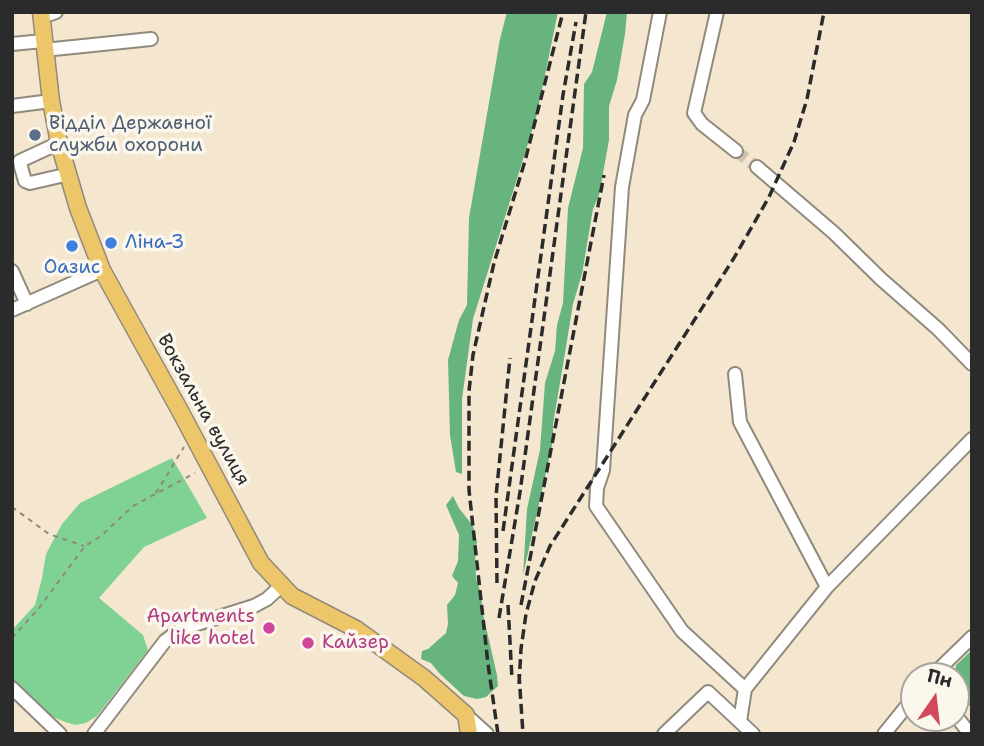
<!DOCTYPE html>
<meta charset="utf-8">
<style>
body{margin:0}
#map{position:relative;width:984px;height:746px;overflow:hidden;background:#f5e7cf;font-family:"Shantell Sans",sans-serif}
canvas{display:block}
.frame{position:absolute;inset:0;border:14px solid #2b2b2b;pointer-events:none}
.north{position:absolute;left:900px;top:662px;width:70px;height:70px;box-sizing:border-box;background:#fbf7ec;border:2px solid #a8a59f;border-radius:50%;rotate:14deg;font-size:19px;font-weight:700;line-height:28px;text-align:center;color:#2b2b2b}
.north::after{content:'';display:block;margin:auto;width:24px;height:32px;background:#d1495b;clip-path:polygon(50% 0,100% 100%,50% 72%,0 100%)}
</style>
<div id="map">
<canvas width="984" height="746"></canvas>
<div class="frame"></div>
<div class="north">Пн</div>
</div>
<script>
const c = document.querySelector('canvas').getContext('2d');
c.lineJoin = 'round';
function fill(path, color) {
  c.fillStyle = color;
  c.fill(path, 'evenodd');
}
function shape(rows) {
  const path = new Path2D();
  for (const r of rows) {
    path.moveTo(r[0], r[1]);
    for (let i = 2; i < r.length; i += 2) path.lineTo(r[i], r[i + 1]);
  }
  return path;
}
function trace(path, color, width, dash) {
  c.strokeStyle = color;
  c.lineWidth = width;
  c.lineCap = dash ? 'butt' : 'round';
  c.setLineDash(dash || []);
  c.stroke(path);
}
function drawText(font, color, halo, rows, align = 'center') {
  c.font = font + ' "Shantell Sans",sans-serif';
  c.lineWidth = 7;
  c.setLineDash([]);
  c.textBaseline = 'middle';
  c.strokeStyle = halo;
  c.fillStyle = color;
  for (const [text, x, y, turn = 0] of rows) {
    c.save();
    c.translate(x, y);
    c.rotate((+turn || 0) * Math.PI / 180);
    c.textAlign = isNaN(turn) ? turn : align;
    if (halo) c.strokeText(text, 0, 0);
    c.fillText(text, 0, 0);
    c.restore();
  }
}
fill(shape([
 [172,458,207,518,144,547,99,598,143,635,148,650,97,716,86,723,75,725,65,722,51,716,12,679,12,630,35,605,42,578,46,554,62,524,80,503]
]), '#7fd294');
fill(shape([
 [507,12,558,12,536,118,473,319,462,399,462,474,456,472,450,435,448,360,459,320,467,305,469,218,500,39],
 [607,12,627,12,625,34,617,80,609,106,609,140,599,195,593,209,582,274,573,304,566,347,553,424,553,441,523,575,527,509,540,450,545,383,555,351,557,325,563,303,568,208,583,148,584,84,592,72],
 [453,496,459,508,473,526,477,542,475,550,476,579,481,593,483,614,497,675,498,686,486,697,477,699,464,696,439,673,431,663,421,659,422,651,428,649,446,633,448,624,447,605,455,595,458,583,452,576,458,561,459,535,446,505],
 [972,650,972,707,959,699,955,676,956,665]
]), '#67b47e');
trace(shape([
 [736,151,757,167]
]), '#cdc1ae', 12, [12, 6]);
const minor = shape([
 [660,12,643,100,635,115,622,187,603,470,597,488,596,506,682,631,745,689,740,721],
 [717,12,694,113,702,124,736,151],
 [42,17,56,12],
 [12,44,43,41],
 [44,50,151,39],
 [12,106,51,101],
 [59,143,20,161,21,167,25,181,30,183,69,174],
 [757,167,834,233,881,279,938,329,972,364],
 [12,271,27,304],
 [12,310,102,270],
 [735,374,740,422,827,587],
 [932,676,972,637],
 [12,688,60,734],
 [745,689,827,587,972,439],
 [466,715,487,734],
 [956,716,970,734],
 [94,734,165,641,181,629,254,606,267,599,282,585],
 [664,734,708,692,753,734],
 [884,734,914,697]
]);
const major = shape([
 [41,12,51,101,59,143,78,208,102,270,179,409,261,563,292,596,356,629,424,678,466,715,469,734]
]);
trace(minor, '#90897d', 16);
trace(major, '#90897d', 19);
trace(shape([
 [156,493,184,447],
 [12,507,49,534,84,546],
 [12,638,39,608,85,546,101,536,133,506,195,473]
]), '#90897d', 2, [5, 5]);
trace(minor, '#fff', 12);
trace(major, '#ecc669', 16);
trace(shape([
 [503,531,563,95,576,22],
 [497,583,496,496,510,358],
 [508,605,512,679],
 [521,605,604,175],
 [499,618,520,492,586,12],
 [519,674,523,734],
 [519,684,521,649,526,614,535,581,550,546,734,258,769,197,794,142,807,99,824,12],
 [498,734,488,664,469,490,469,391,473,355,494,263,525,161,563,12]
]), '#2b2b2b', 3.5, [10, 5]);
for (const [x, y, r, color] of [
 [35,135,7,"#5c6f8a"],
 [111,243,7,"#3f7fe0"],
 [72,246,7,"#3f7fe0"],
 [269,628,7,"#d1479c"],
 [308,643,7,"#d1479c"]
]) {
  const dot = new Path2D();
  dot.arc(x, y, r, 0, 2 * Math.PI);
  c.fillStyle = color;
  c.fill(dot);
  trace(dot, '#fbf7ec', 2.5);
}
drawText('19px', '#4e5e75', '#fbf7ec', [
 ["Відділ Державної",49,124],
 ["служби охорони",49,146]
], 'left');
drawText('19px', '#366cbe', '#fbf7ec', [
 ["Ліна-3",125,243],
 ["Оазис",72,268,"center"]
], 'left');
drawText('19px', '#2b2b2b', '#fbf7ec', [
 ["Вокзальна вулиця",203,410,61]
]);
drawText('19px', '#b23c85', '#fbf7ec', [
 ["Apartments",255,617],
 ["like hotel",255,639],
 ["Кайзер",322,643,"left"]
], 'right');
</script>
